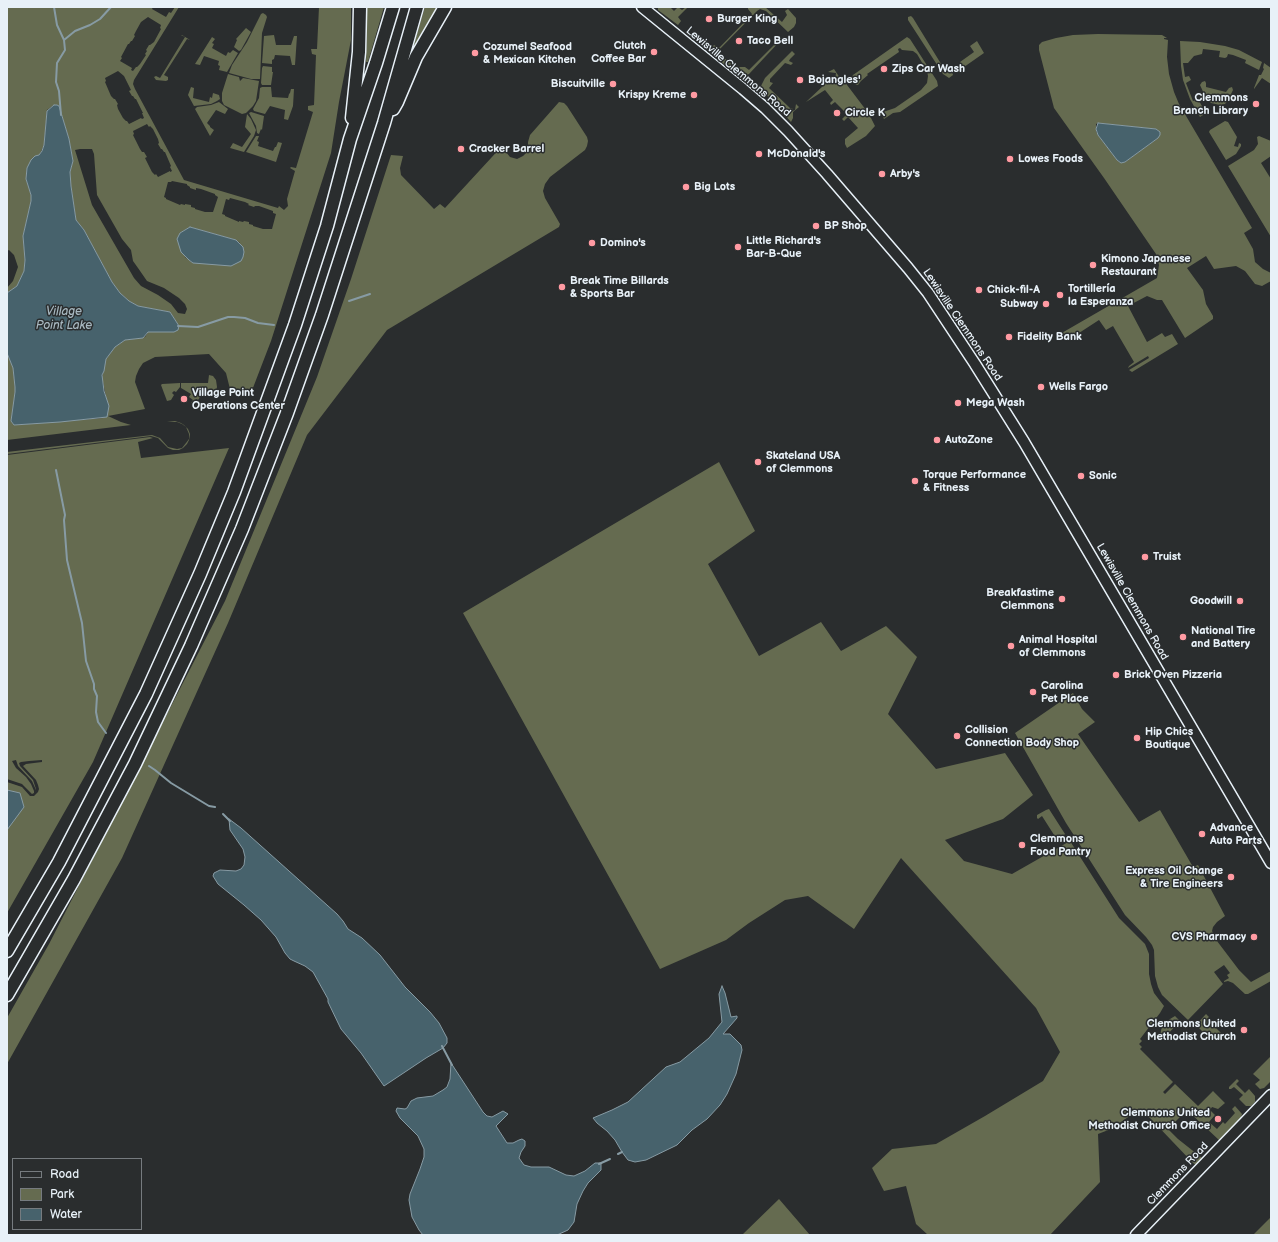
<!DOCTYPE html>
<meta charset="utf-8">
<style>
body{margin:0}
#map{position:relative;width:1278px;height:1242px;overflow:hidden;background:#2a2d2e;font-family:"Balsamiq Sans",sans-serif}
canvas{display:block}
.frame{position:absolute;inset:0;border:8px solid #e8f1f8;pointer-events:none}
.legend{position:absolute;left:12px;top:1158px;width:130px;height:72px;box-sizing:border-box;background:#2a2d2e;border:1px solid #767b7f;margin:0;padding:5px 7px;list-style:none;font-size:12px;color:#e8f1f8}
.legend li{display:flex;align-items:center;gap:8px;height:20px}
.legend b{width:20px;border:1px solid #767b7f}
</style>
<div id="map">
<canvas width="1278" height="1242"></canvas>
<div class="frame"></div>
<ul class="legend">
<li><b style="height:5px;background:#2a2d2e"></b>Road</li>
<li><b style="height:11px;background:#656b50"></b>Park</li>
<li><b style="height:11px;background:#47626c"></b>Water</li>
</ul>
</div>
<script>
const c = document.querySelector('canvas').getContext('2d');
c.lineJoin = 'round';
function fill(path, color) {
  c.fillStyle = color;
  c.fill(path, 'evenodd');
}
function shape(rows) {
  const path = new Path2D();
  for (const r of rows) {
    path.moveTo(r[0], r[1]);
    for (let i = 2; i < r.length; i += 2) path.lineTo(r[i], r[i + 1]);
  }
  return path;
}
function trace(path, color, width, dash) {
  c.strokeStyle = color;
  c.lineWidth = width;
  c.lineCap = dash ? 'butt' : 'round';
  c.setLineDash(dash || []);
  c.stroke(path);
}
function drawText(font, color, halo, rows, align = 'center') {
  c.font = font + ' "Balsamiq Sans",sans-serif';
  c.lineWidth = 3;
  c.setLineDash([]);
  c.textBaseline = 'middle';
  c.strokeStyle = halo;
  c.fillStyle = color;
  for (const [text, x, y, turn = 0] of rows) {
    c.save();
    c.translate(x, y);
    c.rotate((+turn || 0) * Math.PI / 180);
    c.textAlign = isNaN(turn) ? turn : align;
    if (halo) c.strokeText(text, 0, 0);
    c.fillText(text, 0, 0);
    c.restore();
  }
}
fill(shape([
 [7,7,153,7,152,9,166,17,169,12,171,13,175,7,179,7,134,80,133,84,135,89,184,180,278,208,279,206,284,210,288,206,287,199,295,171,290,168,291,167,296,168,313,112,308,110,308,106,314,105,316,55,312,54,311,49,317,49,319,7,351,7,351,40,339,102,331,153,271,341,251,393,231,393,226,373,209,354,155,357,143,363,139,369,136,376,135,382,145,409,108,416,121,422,131,425,7,440,7,353,13,368,15,387,15,392,11,421,14,425,103,418,106,397,102,377,106,359,115,347,125,340,145,337,148,332,174,332,179,326,170,312,138,306,129,301,120,293,112,282,84,230,76,220,71,186,70,172,73,161,69,139,59,106,54,105,47,110,44,145,40,154,27,168,26,179,31,195,31,201,23,236,25,260,24,271,17,286,7,293,7,288,13,281,18,267,14,255,9,250,7,251],
 [148,17,161,25,160,28,161,29,154,42,150,45,149,45,146,50,147,51,145,54,146,55,140,64,137,67,136,67,133,71,131,70,132,68,120,61,122,58,121,57,128,44,129,44,131,41,132,41,135,36,134,35,136,31,141,22],
 [118,71,124,76,131,90,129,91,132,96,133,96,135,99,136,99,143,113,142,113,144,118,142,119,141,118,129,124,127,121,126,121,123,118,118,109,117,105,118,104,115,99,114,99,111,96,105,82,106,81,105,78],
 [147,124,149,127,150,126,153,129,158,139,159,143,158,144,161,149,162,149,164,152,165,152,171,166,170,167,172,171,170,172,170,171,158,177,156,174,155,175,152,172,145,158,147,157,144,152,142,152,140,149,133,135,134,134,133,131],
 [80,149,92,149,94,154,97,195,122,239,131,250,133,261,138,268,147,281,164,288,179,298,185,304,187,309,185,314,178,313,171,304,158,295,141,286,134,278,92,205,75,150],
 [172,181,187,184,187,185,190,187,190,188,196,190,196,188,201,189,215,194,215,195,218,197,213,212,205,212,195,209,195,208,191,207,191,205,185,204,185,205,181,204,180,205,166,199,166,198,164,197,168,182,171,182],
 [230,198,245,202,249,204,248,205,254,207,255,206,259,206,273,211,273,213,276,214,272,229,263,229,253,226,253,225,249,224,249,222,244,221,243,222,239,221,239,222,225,216,225,215,222,214,226,199,229,200],
 [190,227,236,240,240,243,193,263,185,257,180,233],
 [367,7,384,7,368,62,366,62],
 [425,7,441,7,414,51,412,50],
 [658,7,670,7,674,11,678,7,682,10,686,7,688,7,678,17,681,21,678,25,658,10],
 [748,7,765,7,782,22,787,15,785,11,788,9,796,18,796,23,794,27,788,32,766,11,760,9,757,11,717,52,734,66,738,67,745,67,749,70,781,38,781,40,749,74,744,76,739,77,709,51,714,45,719,48,752,14,748,9],
 [263,13,266,15,267,17,262,33,260,79,251,79,229,73,232,65,247,42,261,14],
 [911,16,913,18,946,72,949,70,952,71,953,75,949,78,943,74,908,20,908,17],
 [246,28,251,32,241,50,239,51,234,47,237,40,236,39],
 [1098,34,1162,35,1167,38,1164,38,1164,39,1168,40,1167,57,1169,74,1174,92,1179,104,1252,228,1244,233,1253,249,1255,262,1263,269,1271,273,1271,281,1262,286,1255,284,1245,271,1236,266,1214,269,1206,256,1187,268,1203,290,1206,304,1213,316,1213,319,1185,338,1162,300,1157,300,1147,296,1128,306,1147,342,1162,333,1165,337,1172,334,1178,344,1132,372,1129,370,1149,358,1148,356,1128,368,1129,366,1134,362,1113,326,1106,330,1099,320,1079,333,1066,335,1060,334,1157,278,1159,265,1156,254,1104,178,1054,108,1039,50,1039,45,1042,42,1056,38,1073,35],
 [1098,123,1156,129,1158,138,1125,162,1121,163,1117,160,1098,135,1096,131,1096,124],
 [181,35,182,35,190,40,187,39,164,75,168,77,168,80,166,81,156,80,154,77,156,76,160,78,185,37],
 [274,35,276,45,291,45,294,36,297,36,295,65,292,65,290,56,275,55,274,59,272,60,272,64,262,63,264,36],
 [212,37,215,39,212,43,214,44,212,48,226,56,228,52,230,53,233,50,238,53,227,72,219,70,220,66,218,65,219,61,204,56,200,65,195,64],
 [907,37,910,39,937,81,938,86,900,112,893,113,884,119,882,115,883,112,895,108,921,90,927,83,928,76,927,71,917,54,913,51,902,50,900,48,898,49,899,52,867,74,868,75,861,81,858,85,856,85,852,77,853,75],
 [977,41,984,53,964,67,961,65,960,62,974,52,970,46],
 [1180,41,1200,42,1225,46,1239,50,1262,62,1259,70,1245,63,1246,60,1233,55,1228,54,1227,57,1225,58,1219,57,1220,51,1203,49,1202,54,1194,56,1188,63,1183,63,1185,77,1189,76,1191,80,1186,83,1193,101,1198,99,1203,108,1204,112,1203,115,1200,117,1190,99,1183,80,1181,66],
 [792,51,795,54,790,59,789,61,793,63,791,65,785,63,770,79,770,82,773,83,769,88,790,108,793,109,790,111,790,112,795,110,796,104,799,107,793,112,793,118,791,122,763,91,761,86,765,78],
 [1264,63,1271,68,1271,84,1262,78,1254,89,1254,88,1259,75,1261,75,1264,69,1263,68],
 [263,66,272,67,272,72,273,72,271,85,262,85,261,83,262,68],
 [834,69,840,78,841,77,869,114,875,126,866,136,847,148,845,144,845,139,858,128,848,117,844,121,842,119,847,114,835,102,831,105,830,103,833,100,825,90,806,102,823,86,826,81,835,81,836,73,828,72],
 [228,74,239,77,240,81,243,78,259,81,256,101,253,106,246,113,242,114,224,105,222,101,222,93],
 [1205,81,1206,83,1206,87,1226,92,1229,88,1232,87,1233,90,1228,100,1225,104,1220,105,1211,103,1205,96,1200,85,1202,82],
 [191,87,194,88,193,98,209,102,210,97,212,98,213,93,219,95,220,99,217,101,211,104,194,106,188,95],
 [262,87,271,87,272,97,288,98,289,94,290,93,291,89,294,89,293,106,288,120,284,119,285,110,270,106,265,114,254,111,253,109,259,98,260,88],
 [219,102,228,109,225,114,216,110,207,123,210,126,210,127,214,130,210,136,195,109,197,107,211,105],
 [559,102,564,103,567,106,587,137,588,141,587,146,585,150,550,177,545,184,543,191,545,198,560,224,559,227,387,330,307,435,228,623,122,858,7,1064,7,1018,49,944,225,601,317,377,351,279,391,155,403,156,400,168,401,175,434,209,440,204,445,208,503,145,504,146,506,152,510,157,517,159,523,156,526,153,528,148,528,142,530,135],
 [251,112,264,116,262,130,261,129,259,134,257,133,256,126,249,113],
 [247,114,251,119,256,130,254,136,244,152,230,148,233,143,242,147,251,134,245,127],
 [1225,121,1228,122,1237,137,1234,146,1238,147,1239,143,1241,144,1241,146,1236,154,1226,160,1209,132,1210,130],
 [256,136,259,136,257,141,259,142,258,146,273,151,275,147,276,147,278,142,282,143,276,162,246,152],
 [1259,136,1271,141,1271,156,1261,163,1271,179,1271,237,1228,166,1254,150,1258,144,1257,137],
 [209,375,213,376,216,380,217,387,216,391,213,394,206,389,198,400,196,399,192,404,191,403,193,400,189,397,191,394,181,388,181,383,208,383],
 [180,383,180,387,176,392,174,391,172,393,174,395,171,400,167,401,161,385,162,384],
 [175,421,181,423,184,425,188,429,190,434,189,440,187,444,183,448,179,450,173,450,168,448,158,438,151,436,7,454,7,452,152,435,160,438,168,447,177,449,182,448,186,443,189,439,189,434,186,427,182,424,177,422,167,422],
 [150,437,153,438,138,442,141,458,229,448,93,762,7,913,7,782,22,787,30,796,34,796,38,792,39,789,38,785,36,780,23,766,26,764,42,762,42,760,29,761,21,762,19,763,20,766,33,780,36,789,36,790,32,781,18,766,16,760,12,761,16,768,26,777,31,784,34,791,34,793,32,794,22,784,7,779,7,455],
 [719,462,755,531,708,564,759,656,821,622,841,651,886,626,917,657,888,714,936,769,1005,753,1033,795,1003,819,945,840,964,861,1012,874,1070,841,1119,918,1145,944,1149,954,1149,974,1151,984,1154,993,1164,1006,1160,1013,1140,1039,1142,1041,1139,1044,1142,1047,1140,1049,1173,1082,1163,1092,1165,1094,1175,1084,1198,1106,1213,1091,1225,1103,1218,1109,1212,1107,1210,1110,1215,1115,1209,1122,1217,1129,1223,1122,1225,1124,1235,1113,1232,1109,1235,1106,1242,1114,1241,1118,1220,1141,1187,1110,1168,1129,1178,1139,1202,1158,1204,1160,1198,1166,1193,1163,1150,1118,1144,1114,1140,1114,1131,1115,1111,1129,1098,1134,1100,1182,1050,1235,928,1235,916,1224,906,1186,884,1191,872,1168,892,1149,936,1144,985,1116,1043,1081,1060,1052,1036,1008,901,858,854,929,808,896,785,900,749,923,726,940,660,969,463,613],
 [1073,693,1082,709,1095,722,1078,734,1139,822,1160,810,1193,867,1198,865,1225,916,1217,922,1213,927,1212,931,1217,941,1239,970,1251,982,1271,971,1271,981,1248,994,1245,994,1233,983,1228,981,1224,982,1224,981,1229,978,1227,975,1230,973,1224,965,1214,972,1223,984,1188,1020,1162,995,1158,987,1155,976,1154,950,1152,945,1146,937,1125,915,1066,823,1015,733],
 [1049,809,1065,834,1060,839,1055,842,1052,840,1056,838,1042,816,1038,819,1037,818,1037,815,1046,810],
 [1206,1014,1209,1017,1207,1019,1224,1036,1219,1040,1205,1034,1196,1025],
 [1175,1016,1180,1021,1167,1035,1164,1036,1160,1036,1162,1026,1170,1019],
 [1271,1056,1271,1081,1264,1088,1260,1089,1255,1084,1260,1080,1253,1074],
 [1237,1079,1239,1081,1236,1084,1245,1093,1249,1089,1255,1096,1255,1102,1251,1106,1246,1106,1239,1099,1243,1095,1234,1087,1231,1089,1229,1089,1229,1087],
 [779,1199,810,1235,742,1235],
 [1271,1217,1271,1235,1253,1235]
]), '#656b50');
const water = shape([
 [54,105,57,105,59,106,69,139,73,161,70,172,71,186,76,220,84,230,112,282,120,293,129,301,138,306,170,312,179,326,178,330,174,332,148,332,143,338,125,340,115,347,106,359,104,371,102,375,104,391,109,406,107,417,60,422,14,425,11,421,15,392,15,387,13,368,7,353,7,293,17,286,24,271,25,260,23,236,31,201,31,195,26,179,27,168,31,160,35,156,39,155,42,151,44,145,47,111,54,105],
 [1098,123,1156,129,1160,132,1160,135,1158,138,1125,162,1121,163,1117,160,1098,135,1096,129,1098,123],
 [190,227,236,240,243,247,244,252,243,257,241,261,231,266,193,263,189,260,181,252,177,239,180,233,190,227],
 [7,790,20,793,24,807,7,830,7,790],
 [229,819,241,828,337,914,343,921,348,929,362,938,380,955,405,987,430,1012,439,1023,447,1038,447,1043,443,1048,426,1058,384,1086,361,1053,341,1029,328,1002,328,999,313,972,305,966,294,961,290,959,285,953,276,937,261,920,244,905,218,884,213,876,214,873,220,870,236,871,241,869,244,865,245,857,243,849,230,830,229,819],
 [722,986,725,993,731,1017,737,1016,737,1018,723,1034,730,1034,741,1045,742,1050,736,1074,727,1094,720,1105,707,1119,692,1130,677,1145,646,1160,635,1162,628,1160,622,1152,615,1140,607,1131,597,1123,593,1118,612,1110,628,1102,666,1067,680,1062,709,1038,722,1022,719,994,722,986],
 [451,1063,483,1112,487,1116,492,1117,503,1111,508,1114,496,1126,507,1143,513,1143,519,1140,522,1139,525,1141,525,1146,521,1152,519,1158,524,1165,531,1167,549,1167,566,1175,574,1176,585,1171,595,1163,601,1163,601,1170,588,1183,583,1191,577,1204,574,1222,568,1230,557,1235,423,1235,419,1230,412,1217,409,1200,410,1194,420,1169,424,1157,424,1149,418,1136,400,1118,396,1111,397,1108,405,1109,407,1108,411,1101,417,1098,433,1096,443,1090,447,1087,450,1079,451,1063]
]);
fill(water, '#47626c');
trace(water, '#879ba4', 1);
trace(shape([
 [54,7,57,25,64,40,65,50,57,63,56,82,59,91,61,115],
 [64,40,75,31,90,25,100,19,111,7],
 [349,301,370,294],
 [178,326,198,327,228,317,234,317,245,318,258,323,274,325],
 [56,470,65,515,64,520,67,560,82,623,86,661,94,684,94,689,97,696,96,712,98,722,106,733],
 [149,766,155,770,171,783,209,806,215,807],
 [223,814,230,821],
 [442,1046,452,1065],
 [618,1154,622,1152],
 [599,1164,610,1159]
]), '#879ba4', 2);
const primary = shape([
 [642,7,743,89,765,108,788,131,827,174,908,268,928,293,975,364,1024,442,1271,863],
 [1136,1235,1271,1095]
]);
const motorway = shape([
 [393,109,397,102,416,57,445,7],
 [352,118,359,52,360,7],
 [7,951,59,862,146,694,200,574,234,492,295,325,316,260,327,226,350,139,376,63,393,7],
 [7,995,74,879,135,764,191,646,242,529,287,413,322,315,384,123,417,7]
]);
trace(primary, '#e8f1f8', 13);
trace(motorway, '#e8f1f8', 15);
trace(primary, '#2a2d2e', 10);
trace(motorway, '#2a2d2e', 12);
for (const [x, y, r, color] of [
 [709,19,4,"#ff9aa2"],
 [739,41,4,"#ff9aa2"],
 [654,52,4,"#ff9aa2"],
 [475,53,4,"#ff9aa2"],
 [884,69,4,"#ff9aa2"],
 [800,80,4,"#ff9aa2"],
 [613,84,4,"#ff9aa2"],
 [694,95,4,"#ff9aa2"],
 [1256,104,4,"#ff9aa2"],
 [837,113,4,"#ff9aa2"],
 [461,149,4,"#ff9aa2"],
 [759,154,4,"#ff9aa2"],
 [1010,159,4,"#ff9aa2"],
 [882,174,4,"#ff9aa2"],
 [686,187,4,"#ff9aa2"],
 [816,226,4,"#ff9aa2"],
 [592,243,4,"#ff9aa2"],
 [738,247,4,"#ff9aa2"],
 [1093,265,4,"#ff9aa2"],
 [562,287,4,"#ff9aa2"],
 [979,290,4,"#ff9aa2"],
 [1060,295,4,"#ff9aa2"],
 [1046,304,4,"#ff9aa2"],
 [1009,337,4,"#ff9aa2"],
 [1041,387,4,"#ff9aa2"],
 [184,399,4,"#ff9aa2"],
 [958,403,4,"#ff9aa2"],
 [937,440,4,"#ff9aa2"],
 [758,462,4,"#ff9aa2"],
 [1081,476,4,"#ff9aa2"],
 [915,481,4,"#ff9aa2"],
 [1145,557,4,"#ff9aa2"],
 [1062,599,4,"#ff9aa2"],
 [1240,601,4,"#ff9aa2"],
 [1183,637,4,"#ff9aa2"],
 [1011,646,4,"#ff9aa2"],
 [1116,675,4,"#ff9aa2"],
 [1033,692,4,"#ff9aa2"],
 [957,736,4,"#ff9aa2"],
 [1137,738,4,"#ff9aa2"],
 [1202,834,4,"#ff9aa2"],
 [1022,845,4,"#ff9aa2"],
 [1231,877,4,"#ff9aa2"],
 [1254,937,4,"#ff9aa2"],
 [1244,1030,4,"#ff9aa2"],
 [1218,1119,4,"#ff9aa2"]
]) {
  const dot = new Path2D();
  dot.arc(x, y, r, 0, 2 * Math.PI);
  c.fillStyle = color;
  c.fill(dot);
  trace(dot, '#2a2d2e', 1.5);
}
drawText('bold 11px', '#e8f1f8', '#2a2d2e', [
 ["Burger King",717,19],
 ["Taco Bell",747,41],
 ["Clutch",646,46,"right"],
 ["Coffee Bar",646,59,"right"],
 ["Cozumel Seafood",483,47],
 ["& Mexican Kitchen",483,60],
 ["Zips Car Wash",892,69],
 ["Bojangles'",808,80],
 ["Biscuitville",605,84,"right"],
 ["Krispy Kreme",686,95,"right"],
 ["Clemmons",1248,98,"right"],
 ["Branch Library",1248,111,"right"],
 ["Circle K",845,113],
 ["Cracker Barrel",469,149],
 ["McDonald's",767,154],
 ["Lowes Foods",1018,159],
 ["Arby's",890,174],
 ["Big Lots",694,187],
 ["BP Shop",824,226],
 ["Little Richard's",746,241],
 ["Bar-B-Que",746,254],
 ["Domino's",600,243],
 ["Kimono Japanese",1101,259],
 ["Restaurant",1101,272],
 ["Break Time Billards",570,281],
 ["& Sports Bar",570,294],
 ["Tortillería",1068,289],
 ["la Esperanza",1068,302],
 ["Chick-fil-A",987,290],
 ["Subway",1038,304,"right"],
 ["Fidelity Bank",1017,337],
 ["Wells Fargo",1049,387],
 ["Village Point",192,393],
 ["Operations Center",192,406],
 ["Mega Wash",966,403],
 ["AutoZone",945,440],
 ["Skateland USA",766,456],
 ["of Clemmons",766,469],
 ["Torque Performance",923,475],
 ["& Fitness",923,488],
 ["Sonic",1089,476],
 ["Truist",1153,557],
 ["Breakfastime",1054,593,"right"],
 ["Clemmons",1054,606,"right"],
 ["Goodwill",1232,601,"right"],
 ["National Tire",1191,631],
 ["and Battery",1191,644],
 ["Animal Hospital",1019,640],
 ["of Clemmons",1019,653],
 ["Brick Oven Pizzeria",1124,675],
 ["Carolina",1041,686],
 ["Pet Place",1041,699],
 ["Collision",965,730],
 ["Connection Body Shop",965,743],
 ["Hip Chics",1145,732],
 ["Boutique",1145,745],
 ["Advance",1210,828],
 ["Auto Parts",1210,841],
 ["Clemmons",1030,839],
 ["Food Pantry",1030,852],
 ["Express Oil Change",1223,871,"right"],
 ["& Tire Engineers",1223,884,"right"],
 ["CVS Pharmacy",1246,937,"right"],
 ["Clemmons United",1236,1024,"right"],
 ["Methodist Church",1236,1037,"right"],
 ["Clemmons United",1210,1113,"right"],
 ["Methodist Church Office",1210,1126,"right"]
], 'left');
drawText('11px', '#e8f1f8', '#2a2d2e', [
 ["Lewisville Clemmons Road",738,72,40],
 ["Lewisville Clemmons Road",962,325,56],
 ["Lewisville Clemmons Road",1132,602,60],
 ["Clemmons Road",1178,1174,-46]
]);
drawText('italic 12px', '#a8b8c0', '#2a2d2e', [
 ["Village",64,312],
 ["Point Lake",64,326]
]);
</script>
